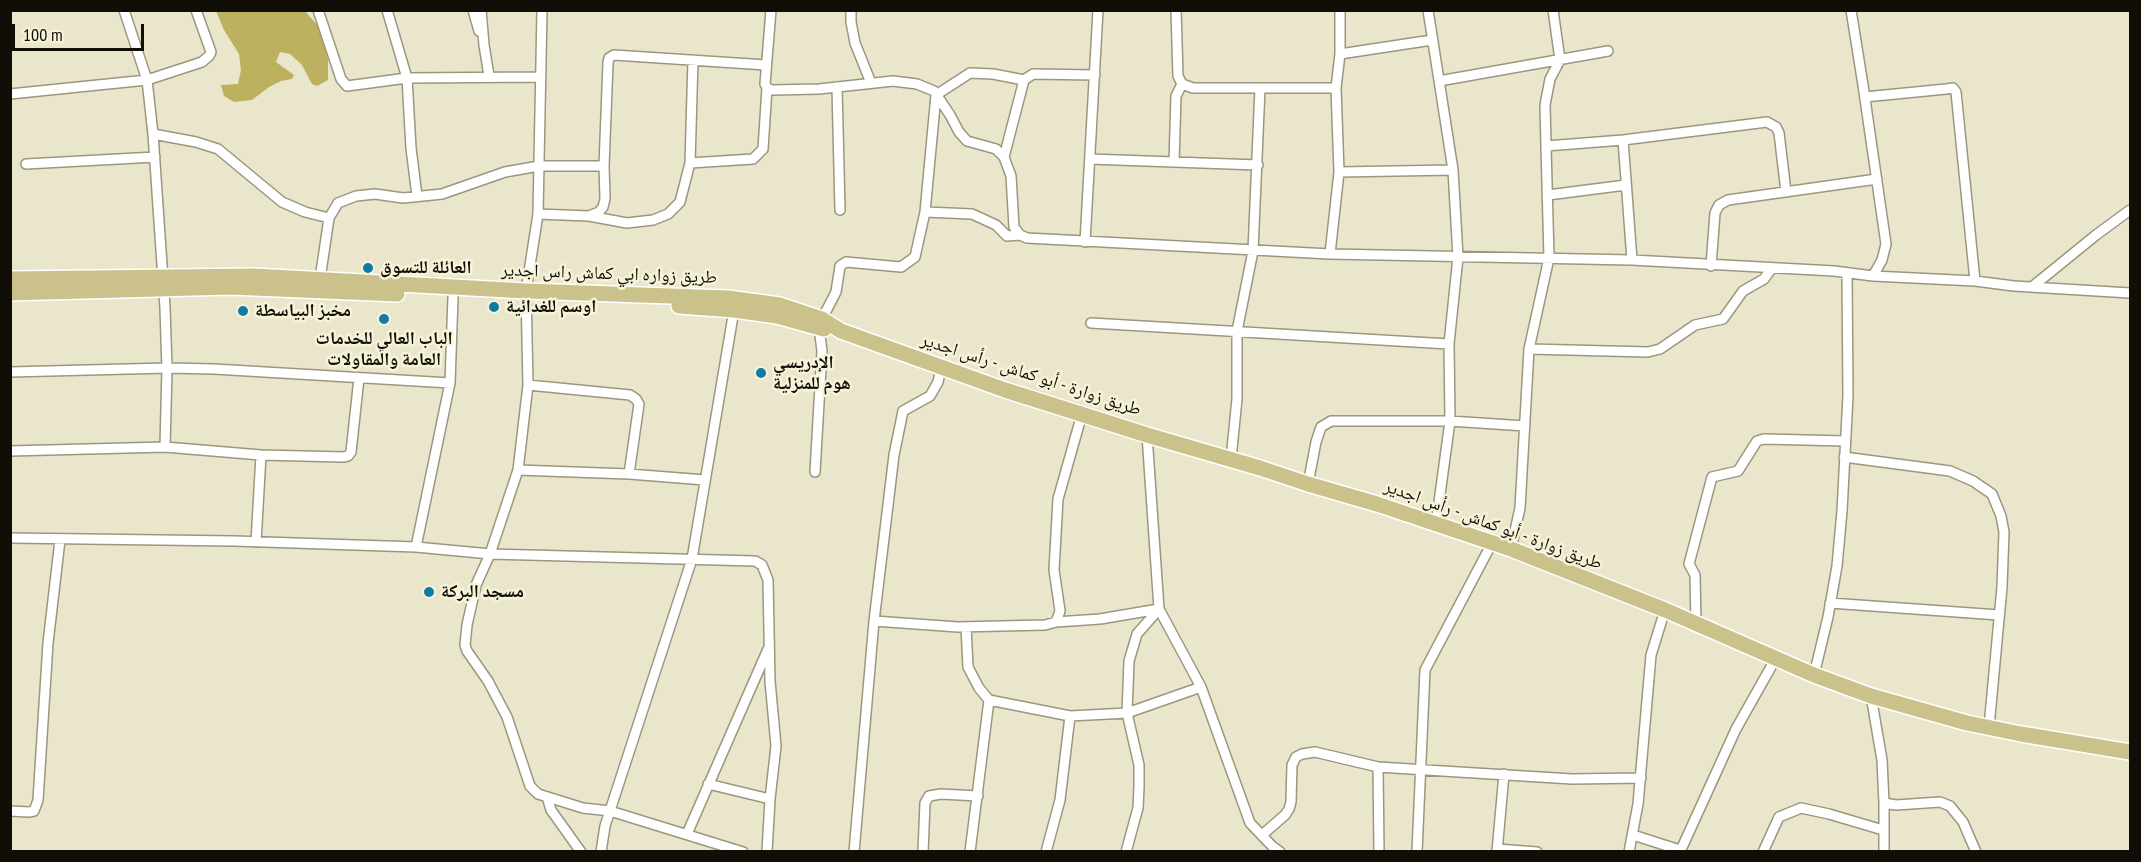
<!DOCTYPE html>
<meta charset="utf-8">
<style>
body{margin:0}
#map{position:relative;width:2141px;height:862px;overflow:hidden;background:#eae6cc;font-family:"PT Sans Narrow",sans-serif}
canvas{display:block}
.frame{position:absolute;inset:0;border:12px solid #100e06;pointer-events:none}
.scale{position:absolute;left:12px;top:24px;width:132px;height:27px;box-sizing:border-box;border:3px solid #100e06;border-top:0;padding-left:8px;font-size:18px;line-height:21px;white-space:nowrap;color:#100e06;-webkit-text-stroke:4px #f7f3d9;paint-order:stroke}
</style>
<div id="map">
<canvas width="2141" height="862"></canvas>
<div class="frame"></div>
<div class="scale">100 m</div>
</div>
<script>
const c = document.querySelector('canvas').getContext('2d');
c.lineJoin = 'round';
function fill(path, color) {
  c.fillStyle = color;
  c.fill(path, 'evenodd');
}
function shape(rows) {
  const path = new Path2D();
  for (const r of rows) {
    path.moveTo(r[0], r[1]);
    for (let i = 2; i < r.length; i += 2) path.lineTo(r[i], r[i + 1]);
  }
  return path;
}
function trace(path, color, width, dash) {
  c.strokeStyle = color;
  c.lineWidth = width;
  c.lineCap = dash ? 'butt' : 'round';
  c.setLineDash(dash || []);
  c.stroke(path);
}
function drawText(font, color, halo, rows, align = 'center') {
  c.font = font + ' "PT Sans Narrow","Noto Naskh Arabic",sans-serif';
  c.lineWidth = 5;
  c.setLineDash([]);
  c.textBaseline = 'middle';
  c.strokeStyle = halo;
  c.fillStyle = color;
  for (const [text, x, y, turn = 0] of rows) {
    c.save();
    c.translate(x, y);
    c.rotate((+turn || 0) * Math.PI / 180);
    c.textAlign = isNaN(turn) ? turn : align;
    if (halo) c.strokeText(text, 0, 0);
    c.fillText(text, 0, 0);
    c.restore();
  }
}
fill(shape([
 [216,11,305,11,318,26,328,59,328,80,317,86,312,84,302,65,290,54,280,52,276,62,294,75,292,79,281,81,269,87,252,100,234,102,224,96,221,85,238,84,241,70,239,54,224,30]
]), '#bdb05e');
const street = shape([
 [124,10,147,80,153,134,165,308,167,368,165,447],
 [318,10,341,79,347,86,407,78,540,77],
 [387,10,407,78,411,148,417,196],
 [473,10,479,31],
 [481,10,484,45,489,76],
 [542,10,538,214,526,291,528,385,518,470,490,554,476,585,467,625,465,645,467,651,488,681,507,717,530,786,538,794,583,808,610,811,743,852],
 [771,10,765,84,767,88,772,90,819,89,893,81,917,84,934,91,950,115,959,132,967,141,996,149,1004,157,1011,176,1014,227,1020,235,1027,238,1330,254,1632,260,1834,271,1873,276,1975,281,2014,286,2130,293],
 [851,10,851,22,855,43,871,83],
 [1176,10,1178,76,1182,84,1193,88,1336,88],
 [1428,10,1453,170,1458,257,1449,344,1450,421,1436,524],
 [1851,10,1863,85,1886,244,1882,260,1873,276],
 [1340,54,1432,40],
 [1439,81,1608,51],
 [837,87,840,210],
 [10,94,147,80,202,62,209,56,211,52,196,10],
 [936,95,970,73,993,74,1024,80],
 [1865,97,1946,89,1953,88,1956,92,1975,281],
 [153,134,196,142,218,149,282,202,305,212,329,218],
 [1623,140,1632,260],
 [1546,146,1545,105,1550,79,1560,60,1553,10],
 [1004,157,1024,80,1033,74,1095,75],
 [1090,159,1258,165],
 [1174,162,1176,96,1182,84],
 [690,163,753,159,763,149,767,88],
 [26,164,155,157],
 [1339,172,1336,88,1340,54,1340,10],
 [1548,195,1626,185],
 [925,212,972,214,996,225,1007,236,1020,235],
 [538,214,589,216,599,212,603,207,605,199,604,166],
 [589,216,627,223,653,220,668,214,680,202,690,163,693,60],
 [1085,242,1098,10],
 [1330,254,1339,172,1453,170],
 [1711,266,1715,213,1719,205,1728,200,1877,179],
 [320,279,329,218,338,203,356,196,375,194,403,198,442,194,505,172,539,166,604,166,608,63,609,58,614,55,766,65],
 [2032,287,2096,235,2130,210],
 [1091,323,1449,344],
 [1529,349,1648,352,1660,349,1695,325,1723,319,1743,291,1764,279,1772,268],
 [10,372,167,368,214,369,450,383],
 [528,385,630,395,636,399,639,404,629,474],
 [1147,435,1159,609,1201,687,1250,823,1273,847,1280,852],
 [10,451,165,447,261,455,343,457,348,456,351,452,359,378],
 [1844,457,1950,471,1973,481,1992,494,2001,516,2004,532,2002,587,1989,727],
 [1231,459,1237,399,1237,331,1253,251,1260,88],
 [518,470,629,474,705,480],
 [815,472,822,351,819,328,822,319,836,292,840,266,846,262,901,267,915,257,925,212,936,95],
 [1308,484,1316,442,1321,427,1331,421,1450,421,1525,426],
 [10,538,234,541,416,547,490,554,755,561,762,565,768,580,770,681,776,746,770,799,767,852],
 [256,542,261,455],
 [416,547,450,383,453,297],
 [1511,549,1520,508,1529,349,1549,258,1546,146,1623,140,1767,122,1776,127,1779,133,1786,192],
 [1830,603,1999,615],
 [874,621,958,627,1045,625,1056,622,1100,619,1159,609,1137,634,1129,661,1127,713,1139,765,1139,787,1138,808,1126,852],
 [1056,622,1060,611,1054,570,1058,499,1082,414],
 [1696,624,1695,575,1689,564,1712,477,1738,471,1757,441,1764,439,1845,441],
 [966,627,968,667,979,688,989,700],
 [1814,675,1828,617,1837,566,1842,511,1848,396,1847,273],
 [1871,696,1882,760,1884,803,1896,805,1940,802,1950,806,1963,822,1976,852],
 [1378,767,1379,852],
 [708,784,770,799],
 [547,797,551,810,581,852],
 [1884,803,1884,852],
 [10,811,29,812,34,811,38,800,48,643,60,540],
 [687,834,768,649],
 [1262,835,1285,815,1289,809,1291,802,1292,765,1296,757,1302,754,1315,752,1378,767,1572,779,1641,778],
 [1633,835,1680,850],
 [1497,849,1537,852],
 [601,852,605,826,692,559,734,310],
 [854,852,874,621,894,455,903,411,930,396,938,382,941,368],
 [923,852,925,803,929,796,941,794,978,796],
 [970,852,989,700,1070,716,1127,713,1201,687],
 [1046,852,1060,800,1070,716],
 [1417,852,1425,670,1492,543],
 [1497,852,1504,774],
 [1629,852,1638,804,1651,655,1665,610],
 [1680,852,1736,729,1776,658],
 [1763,852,1779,817,1801,808,1829,814,1883,830]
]);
const primary = shape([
 [10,279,254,276,526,291,728,298,780,305,822,319,841,331,1005,390,1147,435,1260,468,1308,484,1377,504,1511,549,1665,610,1814,675,1871,696,1967,723,2021,734,2130,752],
 [10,293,230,287,397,294],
 [679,306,734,310,777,316,824,329]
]);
trace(street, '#9b977f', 12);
trace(primary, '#fff', 18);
trace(street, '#fff', 9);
trace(primary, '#cbc28b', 15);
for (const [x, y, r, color] of [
 [368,268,6,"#107ca5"],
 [494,307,6,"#107ca5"],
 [243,311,6,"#107ca5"],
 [384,319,6,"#107ca5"],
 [761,373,6,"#107ca5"],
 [429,592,6,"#107ca5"]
]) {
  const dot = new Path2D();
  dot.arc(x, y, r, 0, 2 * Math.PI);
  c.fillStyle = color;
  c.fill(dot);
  trace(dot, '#f7f3d9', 2);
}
drawText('bold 18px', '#100e06', '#f7f3d9', [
 ["العائلة للتسوق",380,268],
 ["اوسم للغدائية",506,307],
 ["مخبز البياسطة",255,311],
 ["الباب العالي للخدمات",384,339,"center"],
 ["العامة والمقاولات",384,360,"center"],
 ["الإدريسي",773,363],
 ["هوم للمنزلية",773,384],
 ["مسجد البركة",441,592]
], 'left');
drawText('18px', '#100e06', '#f7f3d9', [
 ["طريق زواره ابي كماش راس اجدير",609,274,2],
 ["طريق زوارة - أبو كماش - رأس اجدير",1031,375,18],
 ["طريق زوارة - أبو كماش - رأس اجدير",1493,525,20]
]);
</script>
